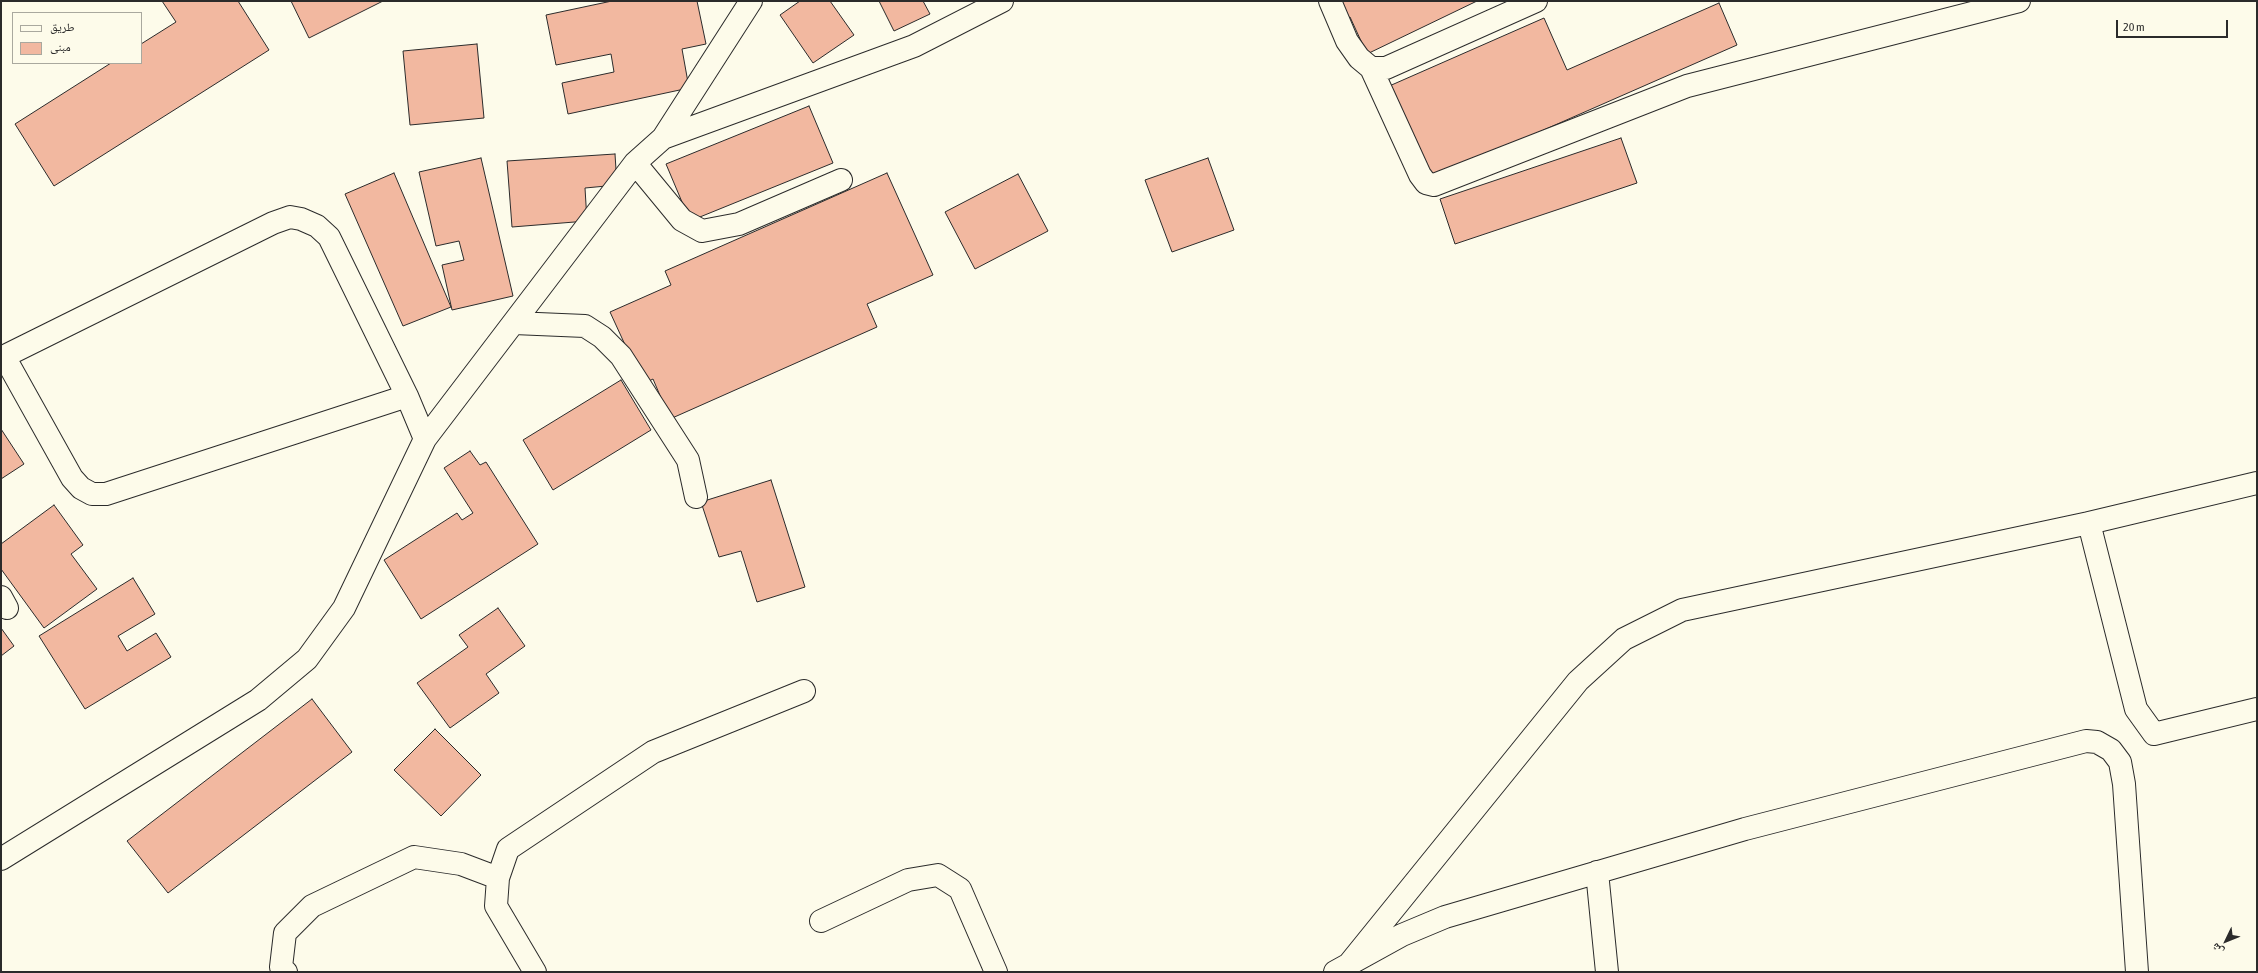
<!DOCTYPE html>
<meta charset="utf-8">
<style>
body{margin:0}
#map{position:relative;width:2258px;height:973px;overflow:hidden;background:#fdfbea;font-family:"Asap Condensed","Noto Naskh Arabic",sans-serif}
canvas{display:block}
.frame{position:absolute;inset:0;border:2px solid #2b2b2b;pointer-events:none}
.legend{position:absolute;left:12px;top:12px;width:130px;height:52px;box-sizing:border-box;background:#fdfbea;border:1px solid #a9a89e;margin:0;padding:5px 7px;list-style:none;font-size:12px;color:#2b2b2b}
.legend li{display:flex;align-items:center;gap:8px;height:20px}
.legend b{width:20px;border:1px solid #a9a89e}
.north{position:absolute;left:2206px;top:921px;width:40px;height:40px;-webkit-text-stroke:3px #fdfbea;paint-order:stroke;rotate:227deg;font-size:11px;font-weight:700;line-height:16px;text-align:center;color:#2b2b2b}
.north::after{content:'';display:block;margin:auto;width:14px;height:18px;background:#2b2b2b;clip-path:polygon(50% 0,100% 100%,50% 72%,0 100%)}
.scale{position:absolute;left:2116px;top:20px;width:112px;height:18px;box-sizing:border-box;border:2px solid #2b2b2b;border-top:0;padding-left:5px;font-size:12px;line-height:14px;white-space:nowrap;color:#2b2b2b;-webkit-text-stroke:3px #fdfbea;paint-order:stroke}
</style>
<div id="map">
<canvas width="2258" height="973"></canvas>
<div class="frame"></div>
<ul class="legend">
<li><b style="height:5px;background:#fdfbea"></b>طريق</li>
<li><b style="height:11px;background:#f2b8a0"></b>مبنى</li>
</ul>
<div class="north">ش</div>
<div class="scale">20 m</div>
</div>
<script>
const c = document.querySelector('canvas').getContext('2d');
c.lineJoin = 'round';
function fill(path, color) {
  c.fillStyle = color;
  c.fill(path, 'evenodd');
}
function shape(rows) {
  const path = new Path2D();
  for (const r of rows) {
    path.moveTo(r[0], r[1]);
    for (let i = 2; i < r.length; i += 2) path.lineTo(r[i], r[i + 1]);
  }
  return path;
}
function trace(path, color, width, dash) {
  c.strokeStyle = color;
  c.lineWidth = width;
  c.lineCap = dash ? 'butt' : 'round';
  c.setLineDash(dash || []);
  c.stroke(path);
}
const building = shape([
 [162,1,238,1,269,50,54,186,15,124,111,63,141,63,141,44,176,22,162,1],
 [291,1,383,1,309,38,291,1],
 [612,1,697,1,706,44,682,49,689,88,568,114,562,83,614,72,611,54,556,65,546,15,612,1],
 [800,1,830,1,854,35,813,63,780,15,800,1],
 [879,1,923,1,930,14,894,31,879,1],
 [1339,1,1477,1,1367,54,1350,17,1348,18,1339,1],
 [1719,3,1737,45,1430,180,1387,87,1544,18,1567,70,1719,3],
 [477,44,484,118,410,125,403,51,477,44],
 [809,106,833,163,690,221,666,164,809,106],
 [1621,138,1637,183,1455,244,1440,199,1621,138],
 [615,154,617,185,585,188,587,221,512,227,507,161,615,154],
 [481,158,513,296,452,310,442,265,464,260,459,241,436,246,419,172,481,158],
 [1208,158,1234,230,1172,252,1145,180,1208,158],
 [394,173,451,307,403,326,345,194,394,173],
 [887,173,933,275,867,304,877,327,670,419,653,379,643,384,610,312,671,285,665,271,887,173],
 [1018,174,1048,231,975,269,945,212,1018,174],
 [621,380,651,430,553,490,523,440,621,380],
 [1,429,24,464,1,479,1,429],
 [470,451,480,465,486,462,538,544,421,619,384,560,457,513,462,520,473,513,444,468,470,451],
 [771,480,805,587,757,602,741,551,719,557,701,502,771,480],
 [54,505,83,545,71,554,97,589,44,628,1,569,1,544,54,505],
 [133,578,155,614,118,636,127,651,156,633,171,657,85,709,39,636,133,578],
 [498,608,525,646,486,674,499,693,450,728,417,683,468,647,459,635,498,608],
 [1,628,14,646,1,656,1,628],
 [312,699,352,752,168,893,127,841,312,699],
 [435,729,481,775,441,816,394,770,435,729]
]);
fill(building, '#f2b8a0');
trace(building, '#2b2b2b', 1);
const minor = shape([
 [1330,1,1347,41,1359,58,1371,68,1386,68,1536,1],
 [1371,68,1420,175,1426,183,1434,185,1687,86,2019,1],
 [663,138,914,46,1002,1],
 [635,163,682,220,702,231,739,224,841,180],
 [514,323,585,326,602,337,621,356,688,460,696,497],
 [4,356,72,478,81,488,92,494,106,494,407,396],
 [1,358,273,223,290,217,301,219,317,226,329,237,407,396,425,439],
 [2089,523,2136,709,2154,734,2257,709],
 [1,597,7,608],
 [1,859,258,700,307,659,344,608,425,439,635,163,663,138,751,1],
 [1597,872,1607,972],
 [821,921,908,880,938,875,960,889,996,972],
 [1349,964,1578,681,1624,639,1682,610,2089,523,2257,483],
 [286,972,281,967,285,933,312,906,414,857,461,864,498,878],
 [535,972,496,906,498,878,508,849,653,752,804,691],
 [1335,972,1402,935,1445,917,1745,829,2086,741,2097,742,2111,750,2120,762,2124,784,2137,972]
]);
trace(minor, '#2b2b2b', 24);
trace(minor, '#fdfbea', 22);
</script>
